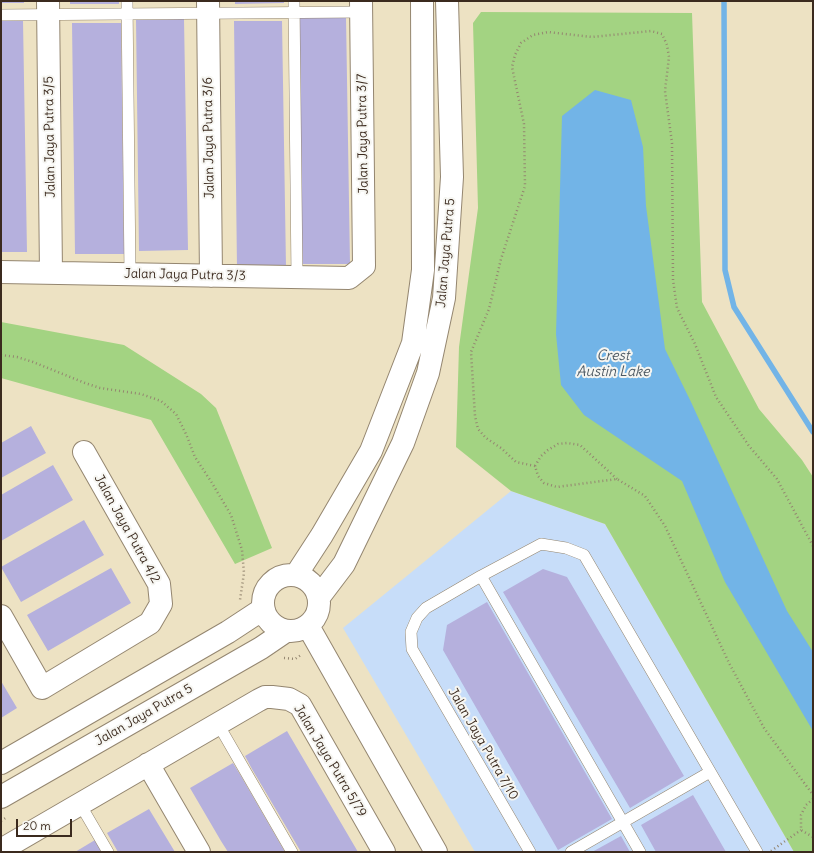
<!DOCTYPE html>
<style>
body{margin:0}
#map{position:relative;width:814px;height:853px;overflow:hidden;background:#ede2c3;font-family:Delius,sans-serif}
canvas{display:block}
.frame{position:absolute;inset:0;border:2px solid #3b2a1e;pointer-events:none}
.scale{position:absolute;left:16px;top:819px;width:56px;height:18px;box-sizing:border-box;border:2px solid #3b2a1e;border-top:0;padding-left:5px;font-size:12px;line-height:14px;white-space:nowrap;color:#3b2a1e;-webkit-text-stroke:3px #f6f6f2;paint-order:stroke}
</style>
<div id="map">
<canvas width="814" height="853"></canvas>
<div class="frame"></div>
<div class="scale">20 m</div>
</div>
<script>
const c = document.querySelector('canvas').getContext('2d');
c.lineJoin = 'round';
function fill(path, color) {
  c.fillStyle = color;
  c.fill(path, 'evenodd');
}
function shape(rows) {
  const path = new Path2D();
  for (const r of rows) {
    if (r.length === 3) {
      path.moveTo(r[0] + r[2], r[1]);
      path.arc(r[0], r[1], r[2], 0, 2 * Math.PI);
      continue;
    }
    path.moveTo(r[0], r[1]);
    for (let i = 2; i < r.length; i += 2) path.lineTo(r[i], r[i + 1]);
  }
  return path;
}
function trace(path, color, width, dash) {
  c.strokeStyle = color;
  c.lineWidth = width;
  c.lineCap = dash ? 'butt' : 'round';
  c.setLineDash(dash || []);
  c.stroke(path);
}
function drawText(font, color, halo, rows, align = 'center') {
  c.font = font + ' Delius,sans-serif';
  c.lineWidth = 4;
  c.setLineDash([]);
  c.textBaseline = 'middle';
  c.strokeStyle = halo;
  c.fillStyle = color;
  for (const [text, x, y, turn = 0] of rows) {
    c.save();
    c.translate(x, y);
    c.rotate((+turn || 0) * Math.PI / 180);
    c.textAlign = isNaN(turn) ? turn : align;
    if (halo) c.strokeText(text, 0, 0);
    c.fillText(text, 0, 0);
    c.restore();
  }
}
fill(shape([
 [511,491,605,524,794,852,475,852,343,628]
]), '#c7ddf9');
fill(shape([
 [481,12,692,13,702,302,759,409,802,460,813,477,813,852,794,852,605,524,511,491,456,447,459,347,478,208,473,23],
 [1,322,124,345,201,394,216,408,272,548,235,564,151,420,1,378]
]), '#a3d382');
fill(shape([
 [595,90,631,100,643,147,646,206,665,349,691,402,787,611,813,652,813,731,725,582,682,481,584,415,561,385,556,334,562,116]
]), '#72b4e7');
trace(shape([
 [724,1,725,270,734,307,813,432]
]), '#72b4e7', 5.5);
fill(shape([
 [1,1,24,1,24,3,1,3],
 [70,1,119,1,119,4,70,4],
 [235,1,284,1,284,3,235,4],
 [346,17,350,264,301,264,297,18],
 [184,19,188,250,139,251,136,20],
 [1,21,23,21,27,252,1,252],
 [234,21,282,21,286,267,237,268],
 [72,23,121,23,124,254,75,254],
 [31,426,46,453,1,478,1,443],
 [53,465,73,500,1,541,1,495],
 [84,520,104,555,21,602,1,567],
 [111,568,131,603,48,651,27,615],
 [543,569,567,577,684,776,630,808,503,592],
 [487,602,612,819,558,850,443,650,447,625],
 [1,681,17,708,1,718],
 [287,731,341,823,358,852,301,852,252,769,245,756],
 [233,763,241,776,285,852,228,852,221,841,190,788],
 [693,795,726,852,656,852,641,825],
 [149,809,175,852,118,852,107,833],
 [621,836,630,852,592,852],
 [95,840,102,852,75,852]
]), '#b5b0dd');
const service = shape([
 [127,1,130,274],
 [294,1,297,277],
 [1,15,361,12],
 [481,576,640,852],
 [218,724,292,852],
 [80,804,108,852],
 [530,852,412,649,411,632,417,618,426,608,481,576,541,544,566,548,584,555,757,852],
 [571,852,710,772]
]);
const minor = shape([
 [48,1,51,273],
 [208,1,211,276],
 [1,272,349,278,364,266,361,1],
 [1,616,42,688,150,623,161,604,159,584,84,452],
 [148,764,199,852],
 [1,850,259,700,265,697,272,697,289,699,300,705,384,852]
]);
const tertiary = shape([
 [291,603,28],
 [296,575,322,535,371,451,413,343,423,270,422,1],
 [319,597,344,564,403,443,428,373,444,298,452,177,447,1],
 [308,626,436,852],
 [1,763,228,632,263,609],
 [1,797,261,648,286,631]
]);
trace(service, '#948670', 12);
trace(minor, '#948670', 24);
trace(tertiary, '#948670', 24);
trace(shape([
 [1,355,17,357,33,362,85,383,100,388,141,394,161,401,176,414,186,434,195,457,212,483,231,515,242,550,244,573,240,600],
 [535,466,541,456,548,450,558,444,567,443,580,445,617,479],
 [813,546,777,479,749,446,716,397,695,344,677,308,673,280,672,143,665,91,669,57,667,45,662,34,651,31,592,37,548,32,533,35,521,43,515,55,512,67,524,124,525,186,501,259,489,309,471,352,475,416,478,429,486,438,501,448,516,462,535,466,538,476,544,483,557,487,617,479,645,496,665,526,729,663,764,728,813,795],
 [284,658,295,659,301,655],
 [813,799,806,805,801,815,801,830,813,837],
 [1,821,7,817],
 [771,851,801,830]
]), '#948670', 2.5, [1, 3]);
trace(service, '#fff', 11);
trace(minor, '#fff', 22);
trace(tertiary, '#fff', 22);
drawText('13px', '#3b2a1e', '#f6f6f2', [
 ["Jalan Jaya Putra 3/7",363,134,-91],
 ["Jalan Jaya Putra 3/5",50,137,-91],
 ["Jalan Jaya Putra 3/6",209,138,-91],
 ["Jalan Jaya Putra 5",446,253,-85],
 ["Jalan Jaya Putra 3/3",185,275,1],
 ["Jalan Jaya Putra 4/2",127,529,61],
 ["Jalan Jaya Putra 5",144,715,-30],
 ["Jalan Jaya Putra 7/10",483,744,60],
 ["Jalan Jaya Putra 5/79",330,761,59]
]);
drawText('italic 14px', '#4e5a64', '#f6f6f2', [
 ["Crest",613,356],
 ["Austin Lake",613,372]
]);
</script>
